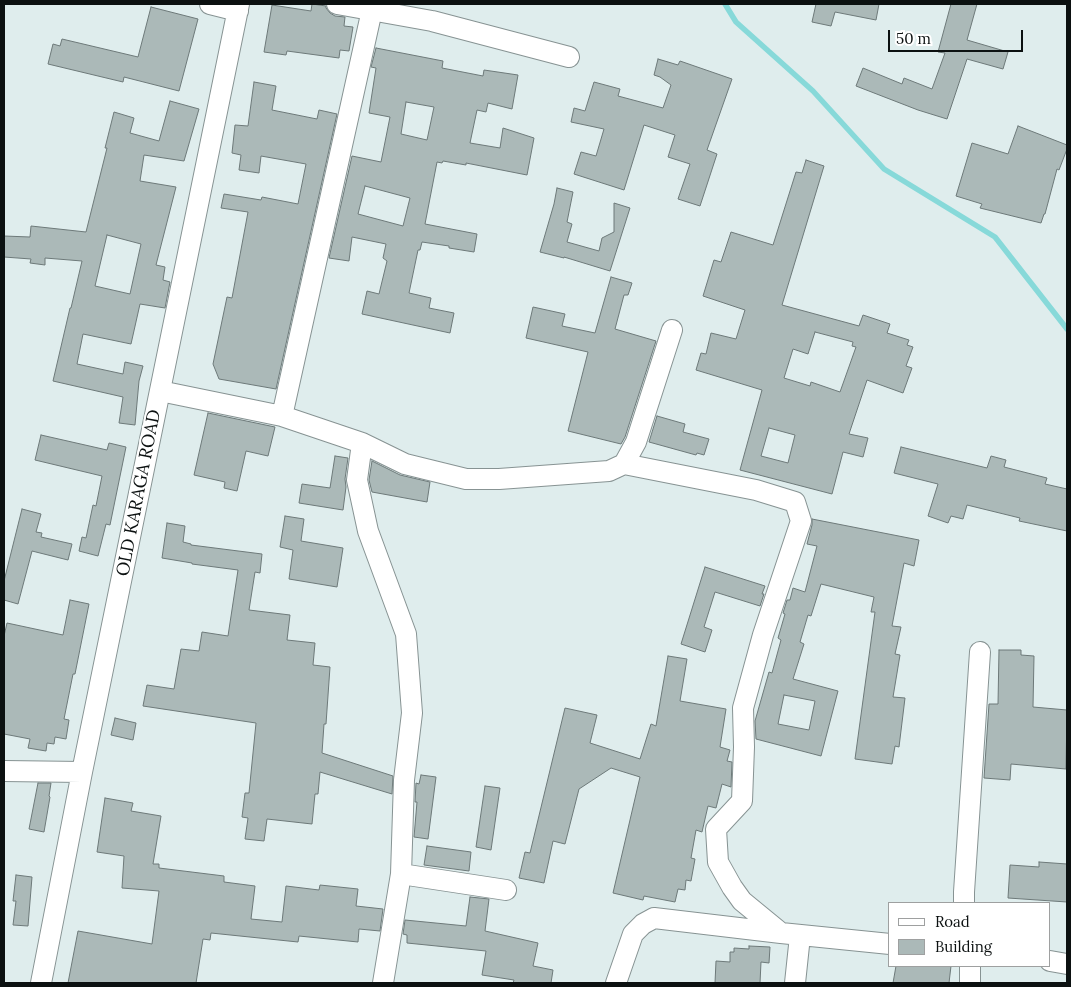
<!DOCTYPE html>
<style>
body{margin:0}
#map{position:relative;width:1071px;height:987px;overflow:hidden;background:#dfeded;font-family:Lora,serif}
canvas{display:block}
.frame{position:absolute;inset:0;border:5px solid #0c1111;pointer-events:none}
.legend{position:absolute;left:888px;top:902px;width:162px;height:65px;box-sizing:border-box;background:#fff;border:1px solid #9ea0a0;margin:0;padding:6px 9px;list-style:none;font-size:15px;color:#0c1111}
.legend li{display:flex;align-items:center;gap:10px;height:25px}
.legend b{width:25px;border:1px solid #9ea0a0}
.scale{position:absolute;left:888px;top:30px;width:135px;height:22px;box-sizing:border-box;border:2px solid #0c1111;border-top:0;padding-left:6px;font-size:15px;line-height:18px;white-space:nowrap;color:#0c1111;-webkit-text-stroke:4px #fff;paint-order:stroke}
</style>
<div id="map">
<canvas width="1071" height="987"></canvas>
<div class="frame"></div>
<ul class="legend">
<li><b style="height:6px;background:#fff"></b>Road</li>
<li><b style="height:14px;background:#abb9b8"></b>Building</li>
</ul>
<div class="scale">50 m</div>
</div>
<script>
const c = document.querySelector('canvas').getContext('2d');
c.lineJoin = 'round';
function shape(rows) {
  const path = new Path2D();
  for (const r of rows) {
    path.moveTo(r[0], r[1]);
    for (let i = 2; i < r.length; i += 2) path.lineTo(r[i], r[i + 1]);
  }
  return path;
}
function trace(path, color, width, dash) {
  c.strokeStyle = color;
  c.lineWidth = width;
  c.lineCap = dash ? 'butt' : 'round';
  c.setLineDash(dash || []);
  c.stroke(path);
}
function fill(path, color) {
  c.fillStyle = color;
  c.fill(path, 'evenodd');
}
function drawText(font, color, halo, rows, align = 'center') {
  c.font = font + ' Lora,serif';
  c.lineWidth = 4;
  c.setLineDash([]);
  c.textBaseline = 'middle';
  c.strokeStyle = halo;
  c.fillStyle = color;
  for (const [text, x, y, turn = 0] of rows) {
    c.save();
    c.translate(x, y);
    c.rotate((+turn || 0) * Math.PI / 180);
    c.textAlign = isNaN(turn) ? turn : align;
    if (halo) c.strokeText(text, 0, 0);
    c.fillText(text, 0, 0);
    c.restore();
  }
}
trace(shape([
 [725,4,736,22,813,91,884,169,995,237,1067,329]
]), '#87d9d9', 5.5);
const building = shape([
 [312,4,326,6,326,8,330,13,335,16,345,17,344,26,353,27,349,51,340,50,339,58,287,51,286,55,264,52,272,5,311,11,312,4],
 [816,4,879,4,876,20,835,12,831,26,812,22,816,4],
 [951,4,977,4,967,40,1008,52,1003,69,967,59,947,119,918,110,856,86,863,68,902,84,904,78,932,89,945,53,938,52,951,4],
 [151,7,198,19,179,91,124,77,123,82,48,64,53,44,60,46,62,39,138,57,151,7],
 [376,48,443,61,442,68,483,76,484,70,518,75,512,109,488,103,486,112,477,110,470,143,500,148,503,128,534,138,527,175,466,163,466,165,443,161,442,163,437,162,425,224,477,234,474,252,449,248,449,246,422,242,420,250,418,250,409,293,431,298,429,308,454,313,450,333,362,314,367,291,379,294,387,261,383,258,386,244,352,237,349,261,329,258,352,156,381,162,390,117,369,113,376,68,371,67,376,48],
 [406,102,434,107,427,140,401,134,406,102],
 [365,186,410,198,403,226,358,214,365,186],
 [658,59,678,65,680,61,732,79,707,150,717,154,700,206,678,199,690,164,668,157,675,135,644,125,624,190,574,174,581,152,596,156,604,129,571,122,574,108,585,111,594,82,620,89,618,96,663,108,671,85,660,77,654,75,658,59],
 [254,82,276,86,272,110,317,119,319,110,337,114,276,389,219,379,213,364,227,297,232,298,248,212,221,208,224,194,261,200,262,197,298,204,306,164,261,156,259,173,239,170,241,155,232,153,235,125,248,126,254,82],
 [170,101,199,109,184,161,144,155,140,181,176,187,156,265,165,267,163,280,170,282,165,308,140,304,131,344,83,334,77,364,123,374,125,362,143,366,139,381,135,425,119,423,123,397,53,381,70,308,71,308,82,261,45,258,45,265,30,263,31,259,4,257,4,236,30,237,31,226,86,232,107,148,105,148,114,112,134,118,130,133,159,141,170,101],
 [107,235,141,244,130,294,95,286,107,235],
 [1018,126,1067,145,1067,149,1059,170,1057,169,1045,214,1044,214,1041,223,980,208,982,204,956,196,972,143,1008,154,1018,126],
 [806,160,824,166,782,305,859,326,863,315,890,324,887,333,909,340,907,345,913,347,906,366,912,368,903,393,867,380,849,434,868,438,863,457,843,452,832,494,740,470,762,390,696,370,701,353,706,354,711,333,736,339,745,310,703,296,714,260,721,262,731,232,773,245,796,172,802,173,806,160],
 [815,332,853,342,852,346,856,347,840,392,811,382,810,386,784,378,793,349,808,354,815,332],
 [769,428,795,435,788,463,761,456,769,428],
 [557,188,573,192,567,222,572,224,567,242,599,251,602,238,614,232,614,203,630,208,610,271,564,257,564,258,540,252,554,204,557,188],
 [611,277,632,283,628,295,624,295,615,329,656,341,625,437,621,444,568,431,588,352,526,338,533,307,565,314,562,326,595,333,611,277],
 [208,413,275,427,268,456,246,451,237,491,224,488,225,482,194,475,208,413],
 [657,416,685,424,683,432,709,439,704,455,697,453,696,455,649,442,657,416],
 [41,435,107,450,109,443,126,447,110,525,106,524,98,556,79,551,82,537,86,538,93,505,96,506,102,476,35,460,41,435],
 [901,447,987,468,991,456,1006,460,1004,467,1047,478,1045,484,1067,489,1067,531,1019,521,1020,518,967,505,963,519,951,516,948,523,928,516,938,484,894,473,901,447],
 [335,456,348,458,345,479,346,487,343,510,299,503,302,484,330,488,335,456],
 [372,461,400,475,430,482,427,502,372,492,369,480,372,461],
 [22,509,41,514,36,532,42,533,41,537,72,544,68,560,32,551,18,604,4,600,4,581,22,509],
 [285,516,304,519,301,541,343,548,337,587,289,579,293,550,280,547,285,516],
 [812,519,919,540,914,566,904,563,892,626,901,627,895,654,900,655,893,697,905,698,899,747,895,746,892,764,855,759,875,612,871,612,874,597,821,584,811,616,808,615,800,642,804,644,793,679,838,691,821,756,756,739,755,721,769,672,772,673,781,640,778,638,785,614,783,613,787,600,790,600,793,588,805,592,817,546,807,544,812,525,812,519],
 [784,695,815,701,809,730,778,724,784,695],
 [167,523,185,526,183,542,191,544,191,545,262,554,260,573,255,572,249,610,290,615,287,640,315,643,313,665,330,667,326,724,324,724,322,753,393,776,392,794,320,772,318,794,315,794,312,824,267,819,264,841,245,839,248,818,242,817,245,793,249,793,256,723,143,706,147,685,174,689,181,649,199,651,202,632,228,636,238,570,192,564,192,563,162,558,167,523],
 [705,567,765,586,762,594,764,594,760,606,715,592,704,627,712,630,705,652,681,644,705,567],
 [70,600,89,604,75,674,73,674,64,719,69,720,66,739,55,737,54,744,47,743,46,751,28,748,30,739,4,734,4,636,7,623,63,635,70,600],
 [999,650,1021,650,1021,655,1034,656,1033,707,1067,710,1066,769,1011,764,1010,780,984,778,989,704,998,704,999,650],
 [668,656,687,659,680,701,726,709,720,747,730,750,727,761,732,762,731,787,722,784,716,808,708,806,702,832,696,830,691,858,695,859,691,881,686,880,685,890,678,889,675,902,644,896,643,900,613,893,640,777,611,768,579,789,565,844,553,841,544,883,519,878,525,852,530,853,565,708,597,715,590,743,640,759,651,724,656,726,668,656],
 [115,718,136,723,133,740,111,735,115,718],
 [421,775,436,777,428,839,414,837,417,802,415,802,416,783,419,784,421,775],
 [38,783,51,783,49,796,50,797,44,832,29,829,38,783],
 [485,786,500,788,491,850,476,847,485,786],
 [105,798,133,803,131,811,161,816,153,864,159,864,159,868,224,876,224,882,255,886,251,919,282,922,286,886,319,890,320,885,358,889,356,906,383,909,380,931,359,929,358,942,299,936,298,942,211,933,210,940,203,939,196,983,68,983,78,931,152,944,159,891,122,888,124,856,97,852,105,798],
 [427,846,471,852,469,871,424,865,427,846],
 [1039,862,1067,864,1067,902,1008,898,1010,865,1039,867,1039,862],
 [16,875,32,877,28,926,13,925,16,901,13,901,16,875],
 [470,897,489,899,485,931,538,943,533,966,553,970,551,983,513,983,514,980,482,975,486,951,407,943,407,935,403,934,405,920,466,926,470,897],
 [749,946,770,947,769,963,761,962,760,983,715,983,716,961,730,962,730,952,734,952,734,948,749,949,749,946],
 [896,966,951,966,949,983,893,983,896,966]
]);
fill(building, '#abb9b8');
trace(building, '#6d7979', 1);
const minor = shape([
 [210,4,238,11],
 [337,4,432,21,569,57],
 [160,391,282,416,362,443,405,464,466,479,499,479,609,471,624,464,636,442,672,330],
 [282,416,372,10],
 [362,443,357,480,368,531,406,634,412,713,404,780,401,874,383,983],
 [624,464,756,490,795,502,801,521,763,635,743,708,744,747,742,801,716,829,718,862,732,887,742,901,781,933,890,944],
 [4,771,82,772],
 [401,874,506,890],
 [964,903,964,892,980,652],
 [1050,961,1067,964],
 [41,983,82,772,239,4],
 [616,983,633,934,643,924,654,918,781,933],
 [795,983,800,936],
 [970,983,970,966]
]);
trace(minor, '#879393', 22);
trace(minor, '#fff', 20);
drawText('18px', '#0c1111', '#fff', [
 ["OLD KARAGA ROAD",139,493,-79]
]);
</script>
